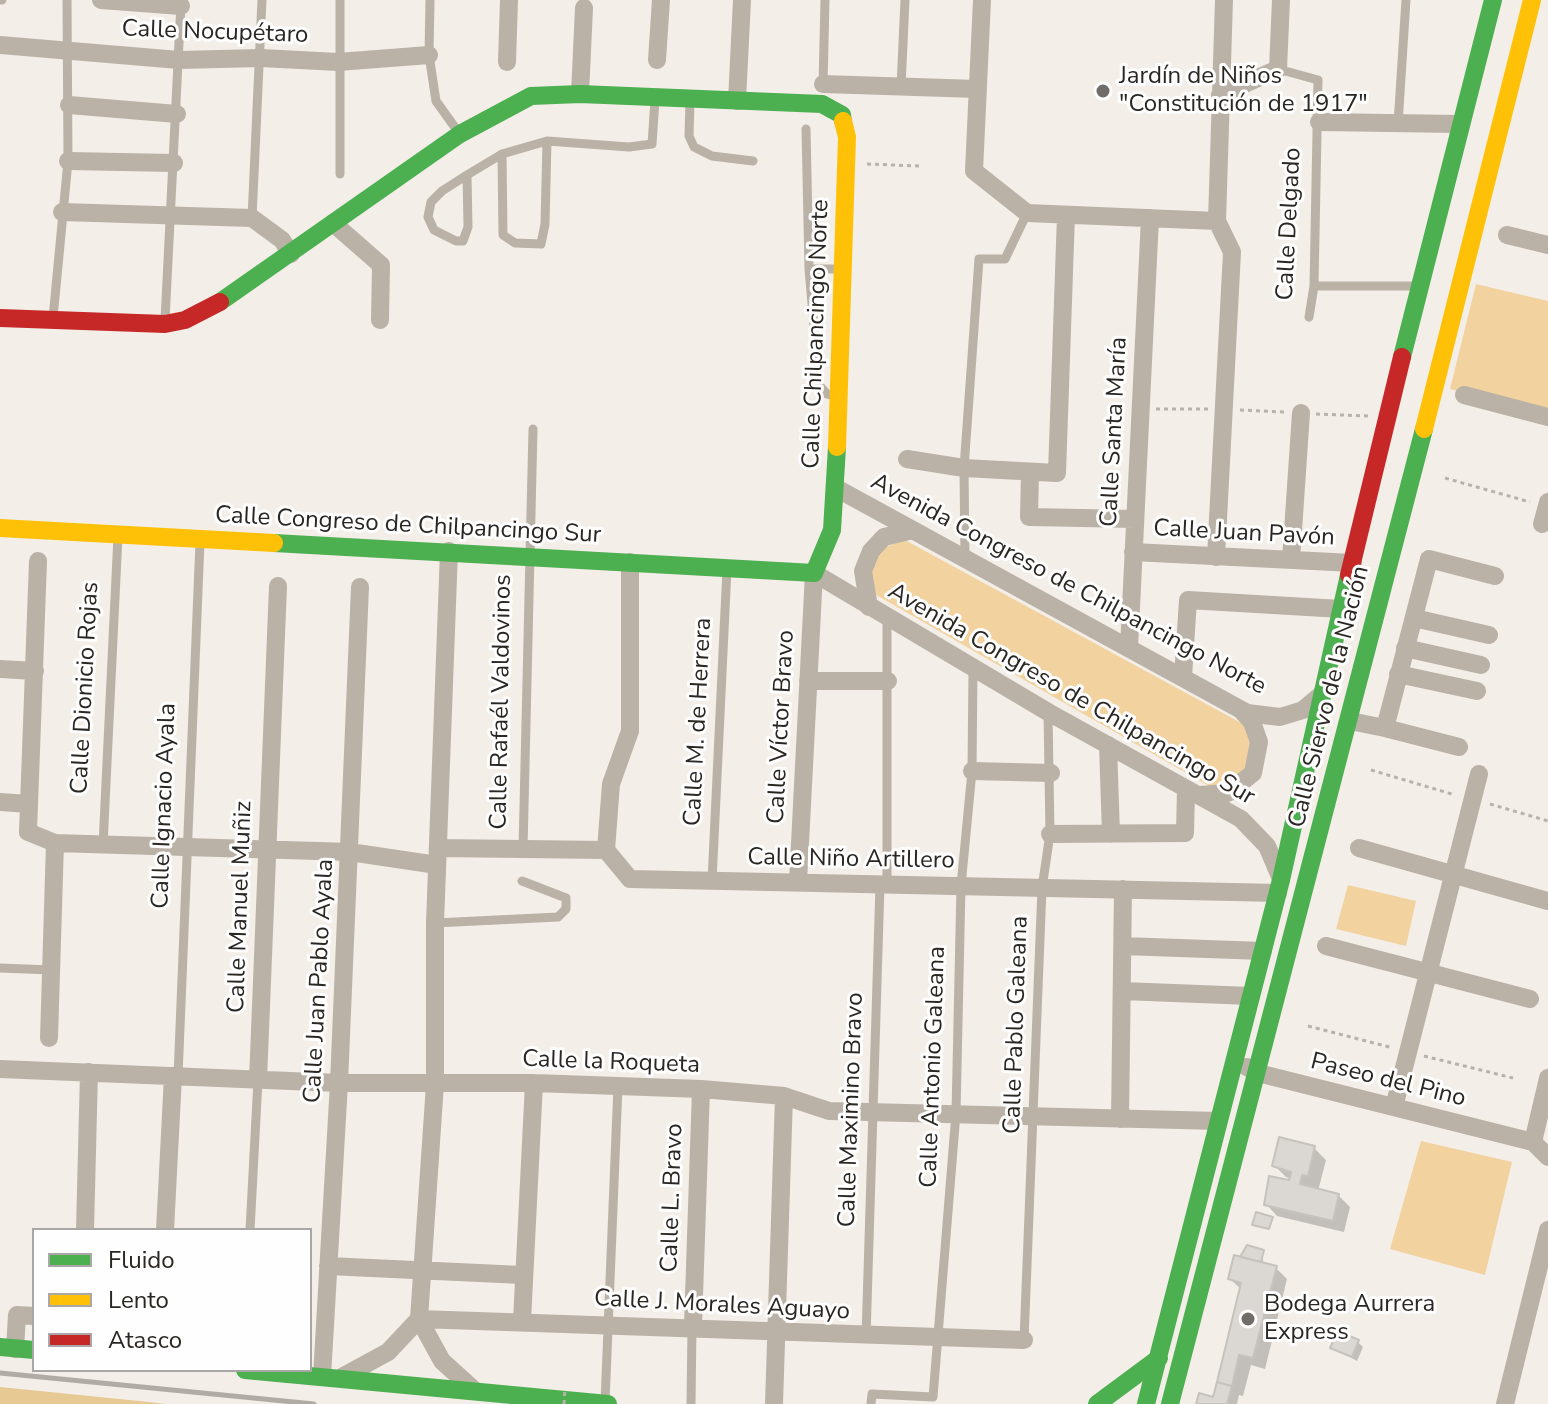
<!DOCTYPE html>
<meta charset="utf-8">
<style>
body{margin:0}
#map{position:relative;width:1548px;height:1404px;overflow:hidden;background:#f3eee8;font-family:"Nunito Sans",sans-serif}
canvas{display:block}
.legend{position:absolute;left:32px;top:1228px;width:280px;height:144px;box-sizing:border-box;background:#fefefe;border:2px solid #a9a8a6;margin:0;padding:10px 14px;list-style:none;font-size:24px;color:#2a2723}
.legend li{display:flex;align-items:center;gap:16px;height:40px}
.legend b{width:40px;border:2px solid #a9a8a6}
</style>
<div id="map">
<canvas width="1548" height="1404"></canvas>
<ul class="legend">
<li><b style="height:10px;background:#4caf50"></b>Fluido</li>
<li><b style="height:10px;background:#ffc107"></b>Lento</li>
<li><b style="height:10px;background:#c62828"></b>Atasco</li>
</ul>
</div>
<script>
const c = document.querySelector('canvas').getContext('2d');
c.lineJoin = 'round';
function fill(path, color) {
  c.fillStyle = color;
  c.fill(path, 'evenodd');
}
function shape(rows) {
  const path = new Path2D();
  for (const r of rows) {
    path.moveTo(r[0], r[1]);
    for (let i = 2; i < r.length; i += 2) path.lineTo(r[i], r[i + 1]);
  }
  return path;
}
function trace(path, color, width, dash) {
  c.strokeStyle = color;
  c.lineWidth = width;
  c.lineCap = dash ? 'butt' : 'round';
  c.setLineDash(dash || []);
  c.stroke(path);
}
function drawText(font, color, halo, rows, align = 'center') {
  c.font = font + ' "Nunito Sans",sans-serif';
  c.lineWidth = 6;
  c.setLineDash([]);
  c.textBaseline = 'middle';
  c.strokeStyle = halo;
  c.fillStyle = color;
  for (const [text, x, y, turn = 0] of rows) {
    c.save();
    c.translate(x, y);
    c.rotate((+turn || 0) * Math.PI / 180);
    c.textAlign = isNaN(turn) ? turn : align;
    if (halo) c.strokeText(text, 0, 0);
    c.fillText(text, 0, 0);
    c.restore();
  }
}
fill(shape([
 [1476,284,1548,301,1548,413,1450,389],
 [903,539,1245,725,1259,750,1254,771,1216,790,871,592,873,554],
 [1348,885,1416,901,1406,946,1336,929],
 [1421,1141,1512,1162,1485,1275,1390,1249]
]), '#f2d29f');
fill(shape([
 [0,1387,149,1402,166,1404,0,1404]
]), '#e7c994');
fill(shape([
 [1314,1148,1326,1160,1318,1191,1338,1195,1350,1207,1344,1232,1277,1216,1266,1204,1297,1181,1286,1177,1275,1166],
 [1263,1251,1263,1264,1276,1268,1287,1279,1265,1369,1251,1365,1243,1396,1239,1395,1237,1404,1198,1404,1214,1399,1242,1290,1230,1279,1247,1261],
 [1358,1342,1363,1347,1357,1361,1333,1348]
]), '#0003');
const building = shape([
 [1279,1137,1315,1146,1308,1176,1302,1175,1300,1184,1339,1194,1333,1221,1264,1205,1269,1176,1289,1180,1291,1172,1272,1166,1279,1137],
 [1256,1212,1273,1217,1269,1229,1252,1225,1256,1212],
 [1247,1245,1264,1250,1261,1262,1240,1257,1247,1245],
 [1234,1255,1277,1266,1253,1358,1239,1355,1232,1386,1217,1382,1241,1283,1228,1279,1234,1255],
 [1338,1331,1359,1340,1352,1357,1330,1348,1338,1331],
 [1217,1382,1232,1386,1227,1404,1196,1404,1199,1393,1213,1397,1217,1382]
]);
fill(building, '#dbd7d2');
trace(building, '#c6c2bd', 2);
trace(shape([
 [867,164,919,166],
 [1156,409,1208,409],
 [1240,410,1284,412],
 [1316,414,1368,416],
 [1445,478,1530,502],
 [1371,770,1455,795],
 [1490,804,1548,821],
 [1308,1026,1393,1048],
 [1424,1056,1513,1078]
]), '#b8b2ab', 3, [4, 4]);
trace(shape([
 [0,0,2,0],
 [430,0,429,55,436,101,459,133],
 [1278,69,1318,80,1314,286,1309,317],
 [823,85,825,0],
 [901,87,905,0],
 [690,101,689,136,694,147,712,156,753,161],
 [1398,124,1406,0],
 [806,129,809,269,840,269],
 [547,141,545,224,541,244,515,243,503,235,502,154,547,141,629,147,652,144,655,100],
 [340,174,340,0],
 [467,175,468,227,463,241,456,241,434,230,428,217,431,202,442,191,467,175,502,154],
 [252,218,262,0],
 [809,269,819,385,827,394,834,396],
 [1314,286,1415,286],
 [53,318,68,161,67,0],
 [165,320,181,3],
 [965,559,964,468,979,259,1005,259,1027,213],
 [103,845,118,536],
 [523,849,533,429],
 [712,881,727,569],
 [887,885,887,617],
 [435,923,558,917,566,909,566,898,522,881],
 [0,968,51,970],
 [178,1076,200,542],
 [250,1230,258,1080],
 [866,1337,880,885],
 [1024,1340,1042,888,1050,834,1048,712],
 [605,1402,618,1086],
 [691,1404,692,1327],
 [871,1404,872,1394,933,1397,956,1113,961,886,972,771,973,669]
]), '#bab2a7', 9);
trace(shape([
 [101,0,181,6],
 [982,0,974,171,1027,213,1217,221],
 [0,45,179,60,261,58,338,62,429,55],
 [657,60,661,0],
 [507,62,509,0],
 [823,84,977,89],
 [580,94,584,8],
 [1220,95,1278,69,1281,0],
 [737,101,742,0],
 [69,105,177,114],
 [1319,122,1459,124],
 [68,161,174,163],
 [62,212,252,218,282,240,291,254],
 [333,223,381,265,380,320],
 [1507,235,1548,245],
 [1464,395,1548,417],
 [907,459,964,468,1057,473,1066,215],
 [1030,472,1029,517,1135,519],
 [836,488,1247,713,1280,717,1303,710,1321,695],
 [1542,524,1548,502],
 [449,551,435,923,435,1084,419,1319,442,1361,474,1390],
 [1133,552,1353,563],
 [1216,557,1232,252,1217,221,1224,0],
 [1291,560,1301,413],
 [38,561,28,832,55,843,350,852,437,865],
 [869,607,863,571,871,551,884,537,913,530],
 [1414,618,1489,635],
 [1129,648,1150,218],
 [1405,648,1481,665],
 [0,669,35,671],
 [1398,674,1477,691],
 [1183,677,1188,600,1341,609],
 [808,681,888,681],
 [1350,721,1385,728,1429,559,1495,576],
 [1385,728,1459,747],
 [1108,745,1111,834],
 [972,771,1051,773],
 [1200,795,1228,793,1253,773,1259,742,1252,722,1241,710],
 [0,802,29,804],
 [1050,834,1185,833,1186,790],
 [438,848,606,850,630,879,1278,893],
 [1359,848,1548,901],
 [606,850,611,784,630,731,630,562],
 [798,882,814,573,1048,712,1241,819,1267,846,1281,879],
 [1123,946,1263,951],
 [1326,946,1530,999],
 [1122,991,1251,996],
 [49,1038,55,843],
 [1247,1067,1258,1073,1533,1142,1548,1157],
 [0,1069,339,1083,534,1083,701,1089,784,1096,829,1111,1218,1121],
 [258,1080,278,586],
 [1394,1107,1479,774],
 [1120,1119,1123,889],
 [1533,1142,1548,1078],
 [85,1230,89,1072],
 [165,1230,173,1076],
 [328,1266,522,1275],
 [419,1319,1024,1340],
 [522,1321,534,1083],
 [693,1326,701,1089],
 [15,1349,17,1315,34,1316],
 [322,1377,339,1083,360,587],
 [342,1377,388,1352,419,1319],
 [774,1404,784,1096],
 [1505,1404,1548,1230]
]), '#bab2a7', 18);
trace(shape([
 [220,302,460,134,531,96,580,94,822,104,842,115,843,121],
 [1402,357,1493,0],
 [274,543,814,573,832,530,837,447],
 [0,1347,34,1350],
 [245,1370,608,1404],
 [1097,1404,1159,1358],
 [1146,1404,1281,880,1349,575],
 [1170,1404,1424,429]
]), '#4caf50', 18);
trace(shape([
 [1424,429,1532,0],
 [837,447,847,137,843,121],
 [0,528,274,543]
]), '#ffc107', 18);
trace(shape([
 [0,318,165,324,185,320,220,302],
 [1349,575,1402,357]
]), '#c62828', 18);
trace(shape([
 [0,1373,314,1404]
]), '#b0aba4', 5);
trace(shape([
 [564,1404,565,1388]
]), '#b8b2ab', 3, [4, 4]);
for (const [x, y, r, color] of [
 [1103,91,8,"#706d68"],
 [1248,1319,8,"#706d68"]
]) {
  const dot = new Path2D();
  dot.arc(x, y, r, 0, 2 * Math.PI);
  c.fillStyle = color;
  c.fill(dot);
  trace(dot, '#fefefe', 3);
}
drawText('24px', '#2a2723', '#fefefe', [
 ["Calle Nocupétaro",215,33,2],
 ["Calle Delgado",1290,224,-87],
 ["Calle Chilpancingo Norte",817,334,-88],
 ["Calle Santa María",1115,432,-87],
 ["Calle Congreso de Chilpancingo Sur",408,526,3],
 ["Calle Juan Pavón",1244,534,3],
 ["Avenida Congreso de Chilpancingo Norte",1068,585,28],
 ["Calle Dionicio Rojas",86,688,-87],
 ["Avenida Congreso de Chilpancingo Sur",1071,695,30],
 ["Calle Siervo de la Nación",1330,697,-76],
 ["Calle Rafaél Valdovinos",502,702,-89],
 ["Calle M. de Herrera",699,722,-87],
 ["Calle Víctor Bravo",782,727,-87],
 ["Calle Ignacio Ayala",165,806,-88],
 ["Calle Niño Artillero",851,860,1],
 ["Calle Manuel Muñiz",241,907,-88],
 ["Calle Juan Pablo Ayala",320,981,-87],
 ["Calle Pablo Galeana",1017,1025,-88],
 ["Calle la Roqueta",611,1063,2],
 ["Calle Antonio Galeana",934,1067,-88],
 ["Paseo del Pino",1388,1081,14],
 ["Calle Maximino Bravo",852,1110,-88],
 ["Calle L. Bravo",673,1198,-88],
 ["Calle J. Morales Aguayo",722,1306,3]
]);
drawText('24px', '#2a2723', '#fefefe', [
 ["Jardín de Niños",1119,77],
 ["\"Constitución de 1917\"",1119,105],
 ["Bodega Aurrera",1264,1305],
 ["Express",1264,1333]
], 'left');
</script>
